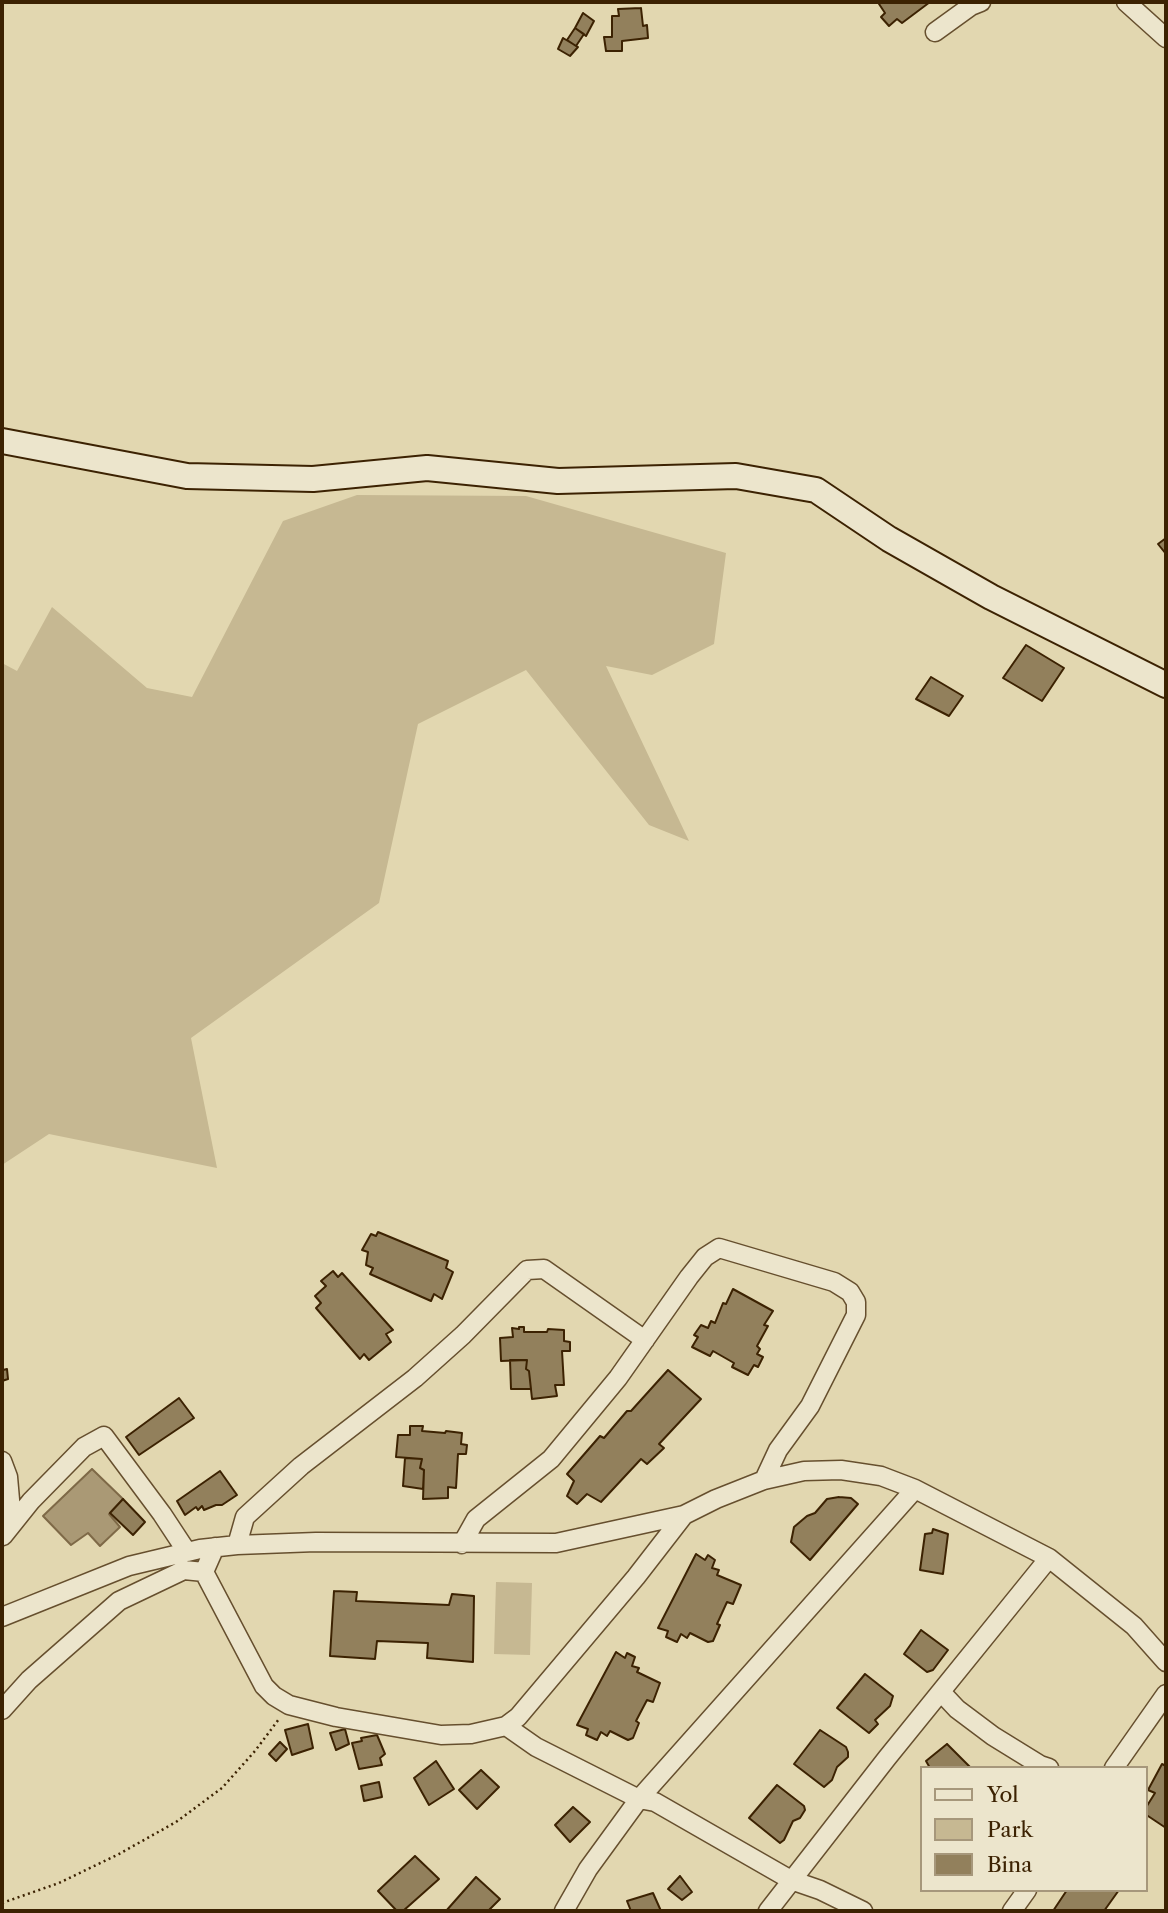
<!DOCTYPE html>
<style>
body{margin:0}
#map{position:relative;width:1168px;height:1913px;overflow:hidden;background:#e2d7b0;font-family:"Libre Caslon Text",serif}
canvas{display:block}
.frame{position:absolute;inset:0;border:4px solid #3c2202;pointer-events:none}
.legend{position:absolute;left:920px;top:1766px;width:228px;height:126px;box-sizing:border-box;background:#ece5cc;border:2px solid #a6977b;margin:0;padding:9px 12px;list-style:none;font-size:21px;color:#3c2202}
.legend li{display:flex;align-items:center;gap:14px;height:35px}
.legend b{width:35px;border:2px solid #a6977b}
</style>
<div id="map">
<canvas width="1168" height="1913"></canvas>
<div class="frame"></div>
<ul class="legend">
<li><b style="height:9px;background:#ece5cc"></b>Yol</li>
<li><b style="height:19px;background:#c6b892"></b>Park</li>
<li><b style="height:19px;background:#92805c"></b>Bina</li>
</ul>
</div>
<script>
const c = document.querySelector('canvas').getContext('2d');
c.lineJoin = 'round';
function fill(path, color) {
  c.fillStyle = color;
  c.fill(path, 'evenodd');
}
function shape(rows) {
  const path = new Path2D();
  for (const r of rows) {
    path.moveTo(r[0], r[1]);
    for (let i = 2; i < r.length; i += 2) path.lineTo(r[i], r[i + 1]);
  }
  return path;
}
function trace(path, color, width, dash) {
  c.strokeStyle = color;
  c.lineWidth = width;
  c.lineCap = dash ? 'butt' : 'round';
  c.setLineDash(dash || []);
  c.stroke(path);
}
fill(shape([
 [357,495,526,496,726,553,714,644,652,675,606,666,689,841,649,825,526,670,418,724,379,903,191,1038,217,1168,49,1134,2,1165,2,663,17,671,52,607,147,688,192,697,283,521],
 [496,1582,532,1583,530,1655,494,1654]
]), '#c6b892');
const water = shape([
 [92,1469,123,1499,109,1514,120,1527,100,1546,88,1533,71,1545,43,1516,92,1469]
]);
fill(water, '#aa9975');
trace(water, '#7e6947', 2);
const building = shape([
 [882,2,930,2,902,23,897,19,889,26,881,17,885,13,879,4,882,2],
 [641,8,643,26,647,25,648,38,622,41,622,51,606,51,604,37,612,37,612,16,619,16,618,9,641,8],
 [583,13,594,21,586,36,575,28,583,13],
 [575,28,584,34,576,46,567,40,575,28],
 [563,38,578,47,570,56,558,49,563,38],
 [1166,538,1166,554,1158,544,1166,538],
 [1026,645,1064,668,1042,701,1003,678,1026,645],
 [931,677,963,696,949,716,916,699,931,677],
 [378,1232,448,1261,446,1268,453,1272,442,1299,434,1294,431,1301,370,1274,373,1268,366,1265,368,1252,362,1250,371,1234,376,1236,378,1232],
 [333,1271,338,1277,342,1273,393,1330,386,1334,391,1342,369,1360,364,1354,360,1359,316,1308,321,1303,315,1296,326,1286,321,1281,333,1271],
 [733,1289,773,1311,764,1325,768,1326,757,1346,760,1349,757,1354,763,1357,758,1367,754,1365,748,1375,732,1367,734,1363,713,1351,710,1356,692,1347,698,1337,694,1335,701,1325,708,1328,711,1321,715,1323,723,1303,726,1304,733,1289],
 [519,1327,524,1327,524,1332,547,1332,548,1329,564,1330,564,1341,570,1342,570,1351,562,1351,564,1385,555,1385,557,1396,532,1399,529,1371,526,1369,527,1360,501,1361,500,1338,513,1337,512,1328,519,1329,519,1327],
 [510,1360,527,1360,526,1369,529,1371,531,1389,511,1389,510,1360],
 [2,1366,3,1370,7,1369,8,1379,2,1381,2,1366],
 [668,1370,701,1399,659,1444,664,1448,647,1464,641,1459,601,1502,587,1494,577,1504,567,1496,574,1481,567,1474,600,1436,604,1438,627,1411,631,1411,668,1370],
 [179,1398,194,1418,139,1455,126,1437,179,1398],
 [410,1426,423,1426,422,1431,445,1433,446,1431,462,1433,461,1444,467,1445,466,1454,458,1454,456,1488,448,1487,448,1498,423,1499,424,1470,420,1468,422,1459,396,1457,398,1435,410,1435,410,1426],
 [405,1458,422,1459,420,1468,424,1470,423,1489,403,1486,405,1458],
 [220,1471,237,1495,222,1505,216,1505,204,1510,202,1506,198,1510,196,1507,185,1515,177,1501,220,1471],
 [839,1497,851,1498,858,1504,810,1560,791,1542,794,1527,807,1516,815,1513,827,1499,839,1497],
 [123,1499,145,1522,133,1535,110,1513,123,1499],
 [933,1529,948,1534,943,1574,920,1570,925,1534,932,1533,933,1529],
 [696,1554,705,1560,708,1555,715,1560,712,1568,719,1570,717,1575,741,1585,733,1604,727,1602,717,1624,720,1625,713,1641,708,1642,690,1633,687,1638,681,1634,677,1642,666,1637,668,1631,658,1628,696,1554],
 [334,1591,357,1592,356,1601,449,1605,452,1594,474,1596,473,1662,427,1658,428,1643,377,1641,375,1659,330,1656,334,1591],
 [921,1630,948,1650,933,1670,927,1672,904,1654,921,1630],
 [616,1652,625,1658,627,1653,635,1657,632,1666,639,1668,637,1672,660,1683,653,1702,647,1700,636,1721,639,1723,633,1738,628,1740,610,1731,607,1736,601,1732,597,1740,586,1735,588,1729,577,1725,616,1652],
 [865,1674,893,1696,890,1706,875,1720,878,1724,869,1733,837,1708,865,1674],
 [308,1724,313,1748,292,1755,285,1730,308,1724],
 [345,1729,349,1744,336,1750,330,1733,345,1729],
 [820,1730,846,1747,848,1752,848,1757,837,1767,832,1780,824,1787,794,1764,820,1730],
 [377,1735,385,1754,380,1758,382,1765,359,1769,352,1743,362,1741,361,1738,377,1735],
 [280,1742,287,1749,276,1761,269,1754,280,1742],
 [947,1744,971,1768,930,1768,926,1761,947,1744],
 [436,1761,454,1789,429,1805,414,1778,436,1761],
 [1162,1764,1166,1766,1166,1828,1145,1814,1145,1809,1155,1793,1148,1790,1162,1764],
 [481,1770,499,1787,477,1809,459,1790,481,1770],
 [379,1782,382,1797,364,1801,361,1786,379,1782],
 [777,1785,804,1806,805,1810,800,1818,793,1821,784,1840,780,1843,749,1818,777,1785],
 [573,1807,590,1822,570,1842,555,1825,573,1807],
 [415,1856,439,1879,403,1911,397,1911,378,1891,415,1856],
 [680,1876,692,1892,682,1900,668,1889,680,1876],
 [476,1877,500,1899,488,1911,446,1911,476,1877],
 [1067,1890,1119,1890,1104,1911,1053,1911,1067,1890],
 [653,1893,661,1911,631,1911,627,1901,653,1893]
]);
fill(building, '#92805c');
trace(building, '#3c2202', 2);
const street = shape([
 [1126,2,1166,38],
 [935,32,971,6,981,2],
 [2,1461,8,1477,11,1511,6,1528],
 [3,1536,31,1501,84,1447,104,1436,162,1514,187,1552],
 [462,1544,476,1519,551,1459,618,1378,689,1277,705,1257,719,1248,834,1282,850,1292,856,1302,856,1315,810,1406,778,1450,764,1480],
 [237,1545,245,1517,301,1466,415,1378,463,1335,527,1270,544,1269,645,1340],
 [215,1547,204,1572,264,1686,274,1696,289,1705,336,1717,441,1735,471,1734,506,1726,518,1717,636,1577,684,1515],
 [2,1617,129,1566,200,1549,237,1545,316,1542,556,1543,684,1515,716,1499,764,1480,804,1471,841,1470,881,1476,915,1489,1049,1558,1134,1626,1166,1662],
 [941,1692,957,1709,993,1736,1040,1765,1049,1768],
 [2,1710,29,1680,119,1601,184,1570,204,1572],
 [506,1726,536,1747,639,1799,655,1802,791,1880,820,1890,863,1911],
 [1114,1768,1166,1694],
 [564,1911,588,1869,639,1799,915,1489],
 [768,1911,887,1758,1049,1558],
 [1012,1911,1027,1890]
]);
const secondary = shape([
 [2,441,187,476,313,479,427,468,558,481,736,476,816,490,889,539,991,597,1166,685]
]);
trace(street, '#664f2e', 21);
trace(secondary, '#3c2202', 28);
trace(shape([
 [2,1903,59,1883,119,1854,176,1822,222,1788,255,1751,279,1719]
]), '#3c2202', 2.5, [2, 3.5]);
trace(street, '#ece5cc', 18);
trace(secondary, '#ece5cc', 24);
</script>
